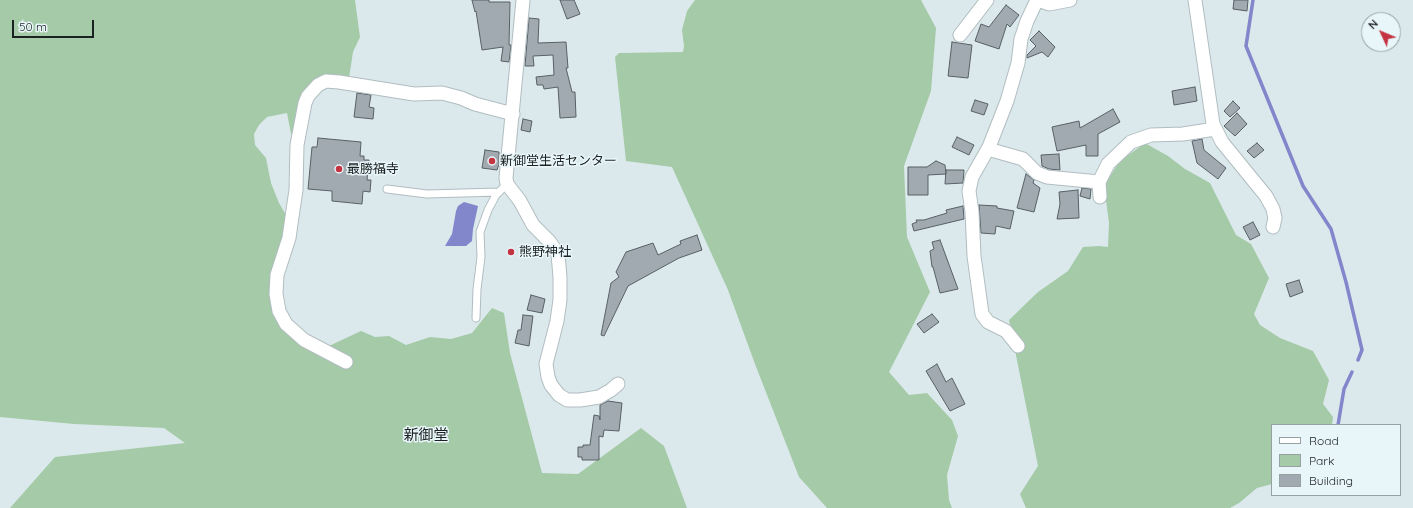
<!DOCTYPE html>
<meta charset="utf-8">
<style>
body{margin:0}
#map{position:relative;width:1413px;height:508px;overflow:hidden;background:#dce9ec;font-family:Quicksand,sans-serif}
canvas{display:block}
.legend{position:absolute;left:1271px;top:424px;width:130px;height:72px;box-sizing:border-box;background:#e9f6f9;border:1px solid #97a1a3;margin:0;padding:5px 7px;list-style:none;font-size:12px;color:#1c2122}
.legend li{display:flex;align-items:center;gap:8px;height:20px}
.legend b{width:20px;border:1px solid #97a1a3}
.north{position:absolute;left:1361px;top:12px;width:40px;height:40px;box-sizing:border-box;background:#e9f6f9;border:1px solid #97a1a3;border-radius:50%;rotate:314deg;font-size:11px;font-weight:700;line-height:16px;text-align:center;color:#1c2122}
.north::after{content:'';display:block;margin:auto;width:14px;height:18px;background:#c33342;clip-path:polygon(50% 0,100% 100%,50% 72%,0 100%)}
.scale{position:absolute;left:12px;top:20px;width:82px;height:18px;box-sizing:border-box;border:2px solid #1c2122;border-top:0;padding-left:5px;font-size:12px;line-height:14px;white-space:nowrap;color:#1c2122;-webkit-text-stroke:3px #e9f6f9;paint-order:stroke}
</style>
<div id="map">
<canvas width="1413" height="508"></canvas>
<ul class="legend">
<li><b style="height:5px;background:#fff"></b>Road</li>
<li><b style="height:11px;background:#a4caa7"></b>Park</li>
<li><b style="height:11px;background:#a1a9b1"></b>Building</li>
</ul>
<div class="north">N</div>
<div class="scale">50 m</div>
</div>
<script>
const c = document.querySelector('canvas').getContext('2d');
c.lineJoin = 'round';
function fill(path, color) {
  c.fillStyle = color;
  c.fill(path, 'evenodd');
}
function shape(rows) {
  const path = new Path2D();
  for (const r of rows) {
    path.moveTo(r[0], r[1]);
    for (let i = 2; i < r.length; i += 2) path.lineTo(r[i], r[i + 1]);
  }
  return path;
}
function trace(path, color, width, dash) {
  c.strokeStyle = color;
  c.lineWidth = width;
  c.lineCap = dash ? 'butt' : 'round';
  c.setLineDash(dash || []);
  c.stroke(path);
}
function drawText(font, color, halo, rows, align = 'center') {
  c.font = font + ' Quicksand,"Noto Sans JP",sans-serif';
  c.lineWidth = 3;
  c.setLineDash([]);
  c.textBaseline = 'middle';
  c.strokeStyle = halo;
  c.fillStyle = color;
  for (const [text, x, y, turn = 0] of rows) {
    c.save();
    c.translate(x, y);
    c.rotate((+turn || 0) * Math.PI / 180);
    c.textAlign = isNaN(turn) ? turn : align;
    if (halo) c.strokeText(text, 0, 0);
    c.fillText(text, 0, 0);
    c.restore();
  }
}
fill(shape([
 [0,0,355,0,360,37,353,52,349,78,322,78,294,132,291,134,287,113,267,117,259,125,254,134,255,145,266,158,271,183,279,203,297,234,286,240,272,299,314,353,361,331,375,337,389,336,406,345,430,337,451,339,472,333,492,308,504,313,510,353,542,473,578,474,641,428,664,446,687,508,10,508,55,457,185,443,164,428,74,424,0,417],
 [695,0,921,0,936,28,931,91,904,166,907,237,930,292,889,372,909,395,927,393,952,420,958,436,947,475,949,500,952,508,827,508,799,477,755,364,728,290,672,167,626,161,615,57,619,53,683,52,684,46,682,30,687,11],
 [1145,143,1168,156,1185,169,1210,183,1236,235,1251,244,1269,278,1254,314,1260,325,1280,338,1313,351,1329,380,1323,404,1333,417,1332,425,1272,425,1272,484,1257,488,1239,503,1230,508,1026,508,1020,494,1038,466,1009,320,1038,292,1068,271,1083,247,1099,246,1108,247,1109,223,1104,185,1120,161]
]), '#a4caa7');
fill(shape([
 [464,202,478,206,473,229,472,241,466,246,445,246,452,234,456,211,458,206]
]), '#8286ca');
trace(shape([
 [1253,0,1246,46,1303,186,1331,229,1346,282,1362,350,1358,360],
 [1338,425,1344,389,1352,372]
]), '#8286ca', 3.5);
const building = shape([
 [472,0,489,0,489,2,510,2,509,45,511,45,509,62,501,61,503,47,482,50,476,11,475,12,472,0],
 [560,0,574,0,580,14,567,19,560,0],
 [1234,0,1248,0,1247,11,1233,9,1234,0],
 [1006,5,1019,15,1010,27,1007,24,999,49,975,41,981,24,989,27,1006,5],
 [529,18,539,19,538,43,566,42,568,68,566,68,572,92,575,92,576,117,560,118,558,87,544,89,543,85,537,85,536,77,554,75,553,55,533,56,534,66,525,66,529,18],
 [1039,31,1055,47,1048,57,1042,52,1027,58,1027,55,1036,46,1030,40,1039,31],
 [952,42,972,45,968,78,948,76,952,42],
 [1195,87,1197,101,1174,105,1172,91,1195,87],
 [357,93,371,95,369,107,374,108,373,119,354,117,357,93],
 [975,100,988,104,984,115,971,111,975,100],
 [1233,101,1240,108,1230,117,1224,111,1233,101],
 [1113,109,1120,122,1098,134,1098,156,1086,156,1086,145,1057,151,1052,127,1079,121,1080,128,1113,109],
 [1237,113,1247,124,1235,136,1224,126,1237,113],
 [523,119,532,121,530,132,521,130,523,119],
 [957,137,974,145,969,155,952,147,957,137],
 [318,138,361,142,360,156,364,156,364,160,369,160,367,180,371,180,370,192,363,191,362,204,332,201,332,191,308,189,312,147,317,147,318,138],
 [1202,139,1204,150,1226,168,1218,179,1197,163,1192,141,1202,139],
 [1257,143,1264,150,1254,158,1247,151,1257,143],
 [485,150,499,152,499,164,497,170,482,168,485,150],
 [1059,154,1060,170,1049,169,1042,166,1041,155,1059,154],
 [936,161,945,165,946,174,928,175,928,195,908,195,908,167,927,167,936,161],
 [946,170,964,170,963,183,945,184,946,170],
 [1026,174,1034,180,1033,183,1040,188,1034,212,1017,208,1026,174],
 [1082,188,1091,189,1090,199,1080,196,1082,188],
 [1078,190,1079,218,1057,219,1060,204,1059,192,1078,190],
 [979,205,997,206,997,208,1014,211,1010,229,996,226,995,234,981,233,979,205],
 [963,206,964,219,914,231,912,224,917,222,916,220,924,220,947,213,946,210,963,206],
 [1253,222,1260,235,1250,240,1243,227,1253,222],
 [697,235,702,250,679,258,628,286,604,336,601,335,611,283,619,277,616,272,626,252,653,243,658,255,681,244,680,241,697,235],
 [940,240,958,289,940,293,933,267,932,267,930,251,934,249,932,242,940,240],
 [1299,280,1303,292,1290,297,1286,284,1299,280],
 [531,295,545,299,542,313,527,310,531,295],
 [932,314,939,322,924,333,917,324,932,314],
 [523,315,533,316,529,346,515,343,518,330,521,330,523,315],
 [937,364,946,382,952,378,965,404,950,411,926,371,937,364],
 [608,401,622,403,619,431,604,430,603,437,599,436,599,460,582,460,582,457,578,457,578,447,583,447,583,445,590,445,594,415,599,416,600,420,600,405,608,401]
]);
fill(building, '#a1a9b1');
trace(building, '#586067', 1);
const service = shape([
 [387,189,427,194,499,192],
 [476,318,477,289,481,257,480,232,488,210,496,195,507,184]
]);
const minor = shape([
 [523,0,506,178,507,184,520,201,533,225,549,241,558,254,560,277,560,300,557,321,546,364,548,377,551,385,559,395,567,400,580,400,599,397,611,390,618,384],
 [1038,0,1049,4,1070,0],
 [1195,0,1213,124,1222,142,1266,196,1273,209,1275,218,1273,227],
 [960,35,987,0],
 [988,149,1023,159,1037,173,1047,177,1099,182],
 [1100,197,1099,182,1108,164,1131,142,1151,135,1183,134,1215,129],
 [1018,346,1006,331,988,322,982,314,974,256,972,212,969,191,972,177,989,147,1007,101,1018,63,1021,39,1027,21,1037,0],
 [346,362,304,340,286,324,279,311,276,294,277,275,289,238,293,210,296,190,297,145,305,103,308,96,318,85,326,81,339,82,414,94,442,93,461,98,475,104,513,114]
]);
trace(service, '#b1bdc0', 9);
trace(minor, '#b1bdc0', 15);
trace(service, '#fff', 7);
trace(minor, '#fff', 13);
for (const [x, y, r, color] of [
 [492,161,4,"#c33342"],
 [339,169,4,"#c33342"],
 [511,252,4,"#c33342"]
]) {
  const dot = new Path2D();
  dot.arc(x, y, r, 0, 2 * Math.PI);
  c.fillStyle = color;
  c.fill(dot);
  trace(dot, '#e9f6f9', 1.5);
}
drawText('13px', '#1c2122', '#e9f6f9', [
 ["新御堂生活センター",500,161],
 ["最勝福寺",347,169],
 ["熊野神社",519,252]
], 'left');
drawText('15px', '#1c2122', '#e9f6f9', [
 ["新御堂",426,435]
]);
</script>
